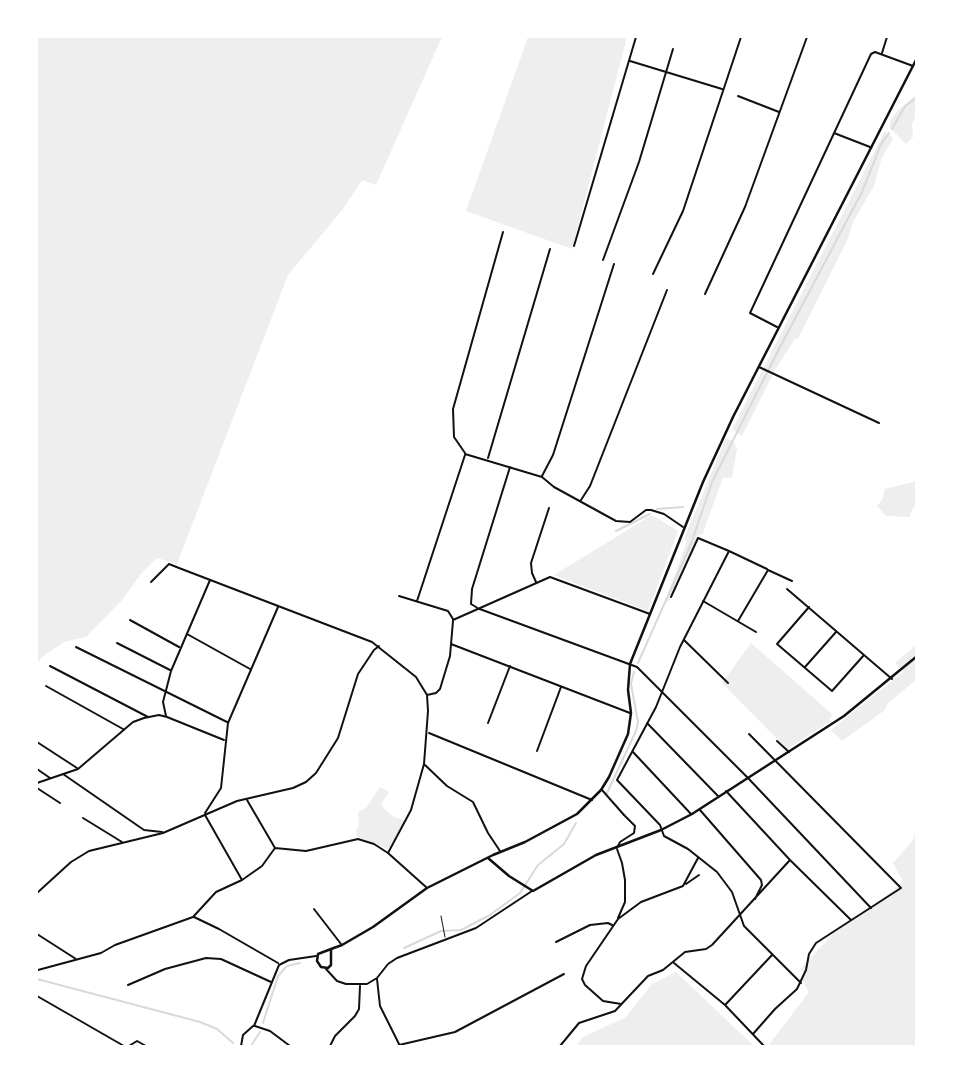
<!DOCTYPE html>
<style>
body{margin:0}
#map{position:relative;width:953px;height:1083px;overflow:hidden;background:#fff;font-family:Arial,sans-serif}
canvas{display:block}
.frame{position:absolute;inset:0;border:38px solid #fff;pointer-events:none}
</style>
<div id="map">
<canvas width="953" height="1083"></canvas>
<div class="frame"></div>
</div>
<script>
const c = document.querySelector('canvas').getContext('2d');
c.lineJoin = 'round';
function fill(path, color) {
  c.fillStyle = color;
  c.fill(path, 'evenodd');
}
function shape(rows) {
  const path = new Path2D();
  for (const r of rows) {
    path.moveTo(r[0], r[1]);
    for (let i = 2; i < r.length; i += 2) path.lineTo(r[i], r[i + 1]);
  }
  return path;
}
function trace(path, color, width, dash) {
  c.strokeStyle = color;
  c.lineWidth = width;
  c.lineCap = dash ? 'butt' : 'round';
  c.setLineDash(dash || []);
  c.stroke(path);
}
fill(shape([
 [37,37,442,37,376,185,362,180,343,209,288,275,177,564,157,558,141,574,122,600,86,637,64,642,42,657,37,664],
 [528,37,627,37,572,249,466,211],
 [916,95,916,115,912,124,913,137,906,144,890,128,890,121,897,111],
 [885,131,893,138,881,160,874,186,853,222,848,239,798,339,795,339,775,370,742,436,732,429],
 [726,438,733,441,737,448,732,478,723,478,702,535,699,534,668,602,665,601,686,544,685,536],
 [916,481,916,503,909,517,886,516,877,506,882,500,885,489],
 [652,515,678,531,648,611,554,575],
 [751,643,833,715,829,719,831,721,787,749,722,683],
 [916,645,916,680,888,703,885,710,842,741,831,730,903,672,895,663],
 [380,787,389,792,381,805,392,816,405,821,388,849,357,836,356,829,359,826,358,812,366,808],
 [916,828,916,1046,768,1046,809,992,802,980,806,974,800,969,833,934,876,905,903,881,893,863,913,840],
 [676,972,754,1046,576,1046,583,1037,626,1017,652,984]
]), '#eee');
trace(shape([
 [892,129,905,106,916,98],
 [657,509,683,507],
 [616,531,650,514],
 [638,663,691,544,712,482,779,349,862,192,881,144,889,133],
 [607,793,636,731,638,722,631,684,634,672],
 [404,948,441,931,461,930,490,915,520,893,538,865,564,844,576,823],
 [37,979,200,1022,217,1029,233,1043],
 [263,1023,278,976,287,966,300,963],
 [251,1046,260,1032]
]), '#d9d9d9', 2);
trace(shape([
 [441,916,445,937]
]), '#111', 1);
trace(shape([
 [602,790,624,815]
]), '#111', 2);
trace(shape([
 [882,53,887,37],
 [630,61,722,89],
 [738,96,779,112],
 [834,133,870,147],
 [574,246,636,37],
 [603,260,639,162,673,49],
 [653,274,683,211,741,37],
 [705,294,745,207,807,37],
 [777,327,750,313,871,54,875,52,913,66],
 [759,367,879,423],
 [465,453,454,437,453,409,503,232],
 [465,454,542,477,554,487,616,521,630,522,646,510,651,510,664,514,683,527],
 [488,458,550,249],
 [542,476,553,455,614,264],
 [581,500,590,486,667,290],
 [729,551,767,569],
 [151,582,169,564,179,568,372,642,416,677,427,695,428,711,424,764,411,810,388,853],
 [536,582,532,573,531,563,549,508],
 [787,589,892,679],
 [399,596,448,611,453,619],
 [671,597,698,538,729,551,680,647,656,707,617,780,660,825,664,836,688,849,717,872,732,892,744,926,801,983],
 [417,601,465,455],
 [703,601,756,632],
 [476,607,471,604,472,589,510,467],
 [809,607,777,644,832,691,864,655],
 [477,608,637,667,748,778,871,908],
 [130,620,179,647],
 [453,620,550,577,650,614],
 [738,621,768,570,792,581],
 [187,634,250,669],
 [684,640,728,683],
 [117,643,170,670],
 [451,644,630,713],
 [76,647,227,722],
 [50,666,148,717],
 [805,667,836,632],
 [46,686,123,729],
 [427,695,436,693,440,689,450,656,453,621],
 [166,716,163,702,171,671,210,580],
 [488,723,510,666],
 [647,723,718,796],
 [429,733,592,800],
 [749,734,901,888,816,943,809,954,806,970,797,989,775,1009,753,1034],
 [777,741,789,752],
 [37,742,77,768],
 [537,751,561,687],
 [633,752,691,814],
 [425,765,447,786,473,802,488,833,500,851],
 [37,769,50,778],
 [63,774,144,830,162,832],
 [37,783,78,769,133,722,144,718,159,715,167,717,224,740],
 [37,788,60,803],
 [726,791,790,860,851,920],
 [247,800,275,848,306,851,358,839,374,844,388,853,426,887],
 [700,810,761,880,762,885,755,899],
 [205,813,221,788,228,723,278,607],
 [205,815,242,880],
 [83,818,122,842],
 [618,846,620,842,634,833,635,826,624,815],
 [617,849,622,863,625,880,625,902,618,918],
 [686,884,699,875],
 [37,893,71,862,89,851,163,833,237,801,293,788,306,782,316,773,338,738,358,674,374,650,379,646],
 [314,909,341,944],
 [194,917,219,929,278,963],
 [37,934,76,959],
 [556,942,590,925,608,923,612,925],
 [674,963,725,1005,764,1046],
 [326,969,337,981,346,984,367,984,377,978,388,964,397,958,476,928,532,891],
 [38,970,101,953,115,945,193,917,216,892,242,880,262,866,275,848],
 [377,979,380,1006,400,1046],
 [128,985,165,969,206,958,221,959,271,982],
 [37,996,124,1046],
 [621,1004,603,1001,585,985,582,979,586,966,618,919,641,902,683,886,698,858],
 [726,1004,772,955],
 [254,1026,279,965,289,960,316,956],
 [255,1026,270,1031,290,1046],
 [399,1045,455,1032,564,974],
 [129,1046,137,1041,146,1046],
 [241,1046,243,1035,253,1026],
 [330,1046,335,1036,355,1016,359,1009,360,986],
 [560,1046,579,1023,615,1011,648,976,663,970,685,952,706,949,712,945,790,860]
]), '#111', 2);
trace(shape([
 [488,858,509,876,533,891,596,855,661,830,692,814,844,716,916,657],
 [331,949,331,965,328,968,321,967,317,961,318,954,331,949,342,945,373,927,427,888,493,855,525,842,577,814,601,790,609,777,628,734,631,713,628,690,630,664,703,482,733,417,916,60]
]), '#111', 2.5);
</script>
